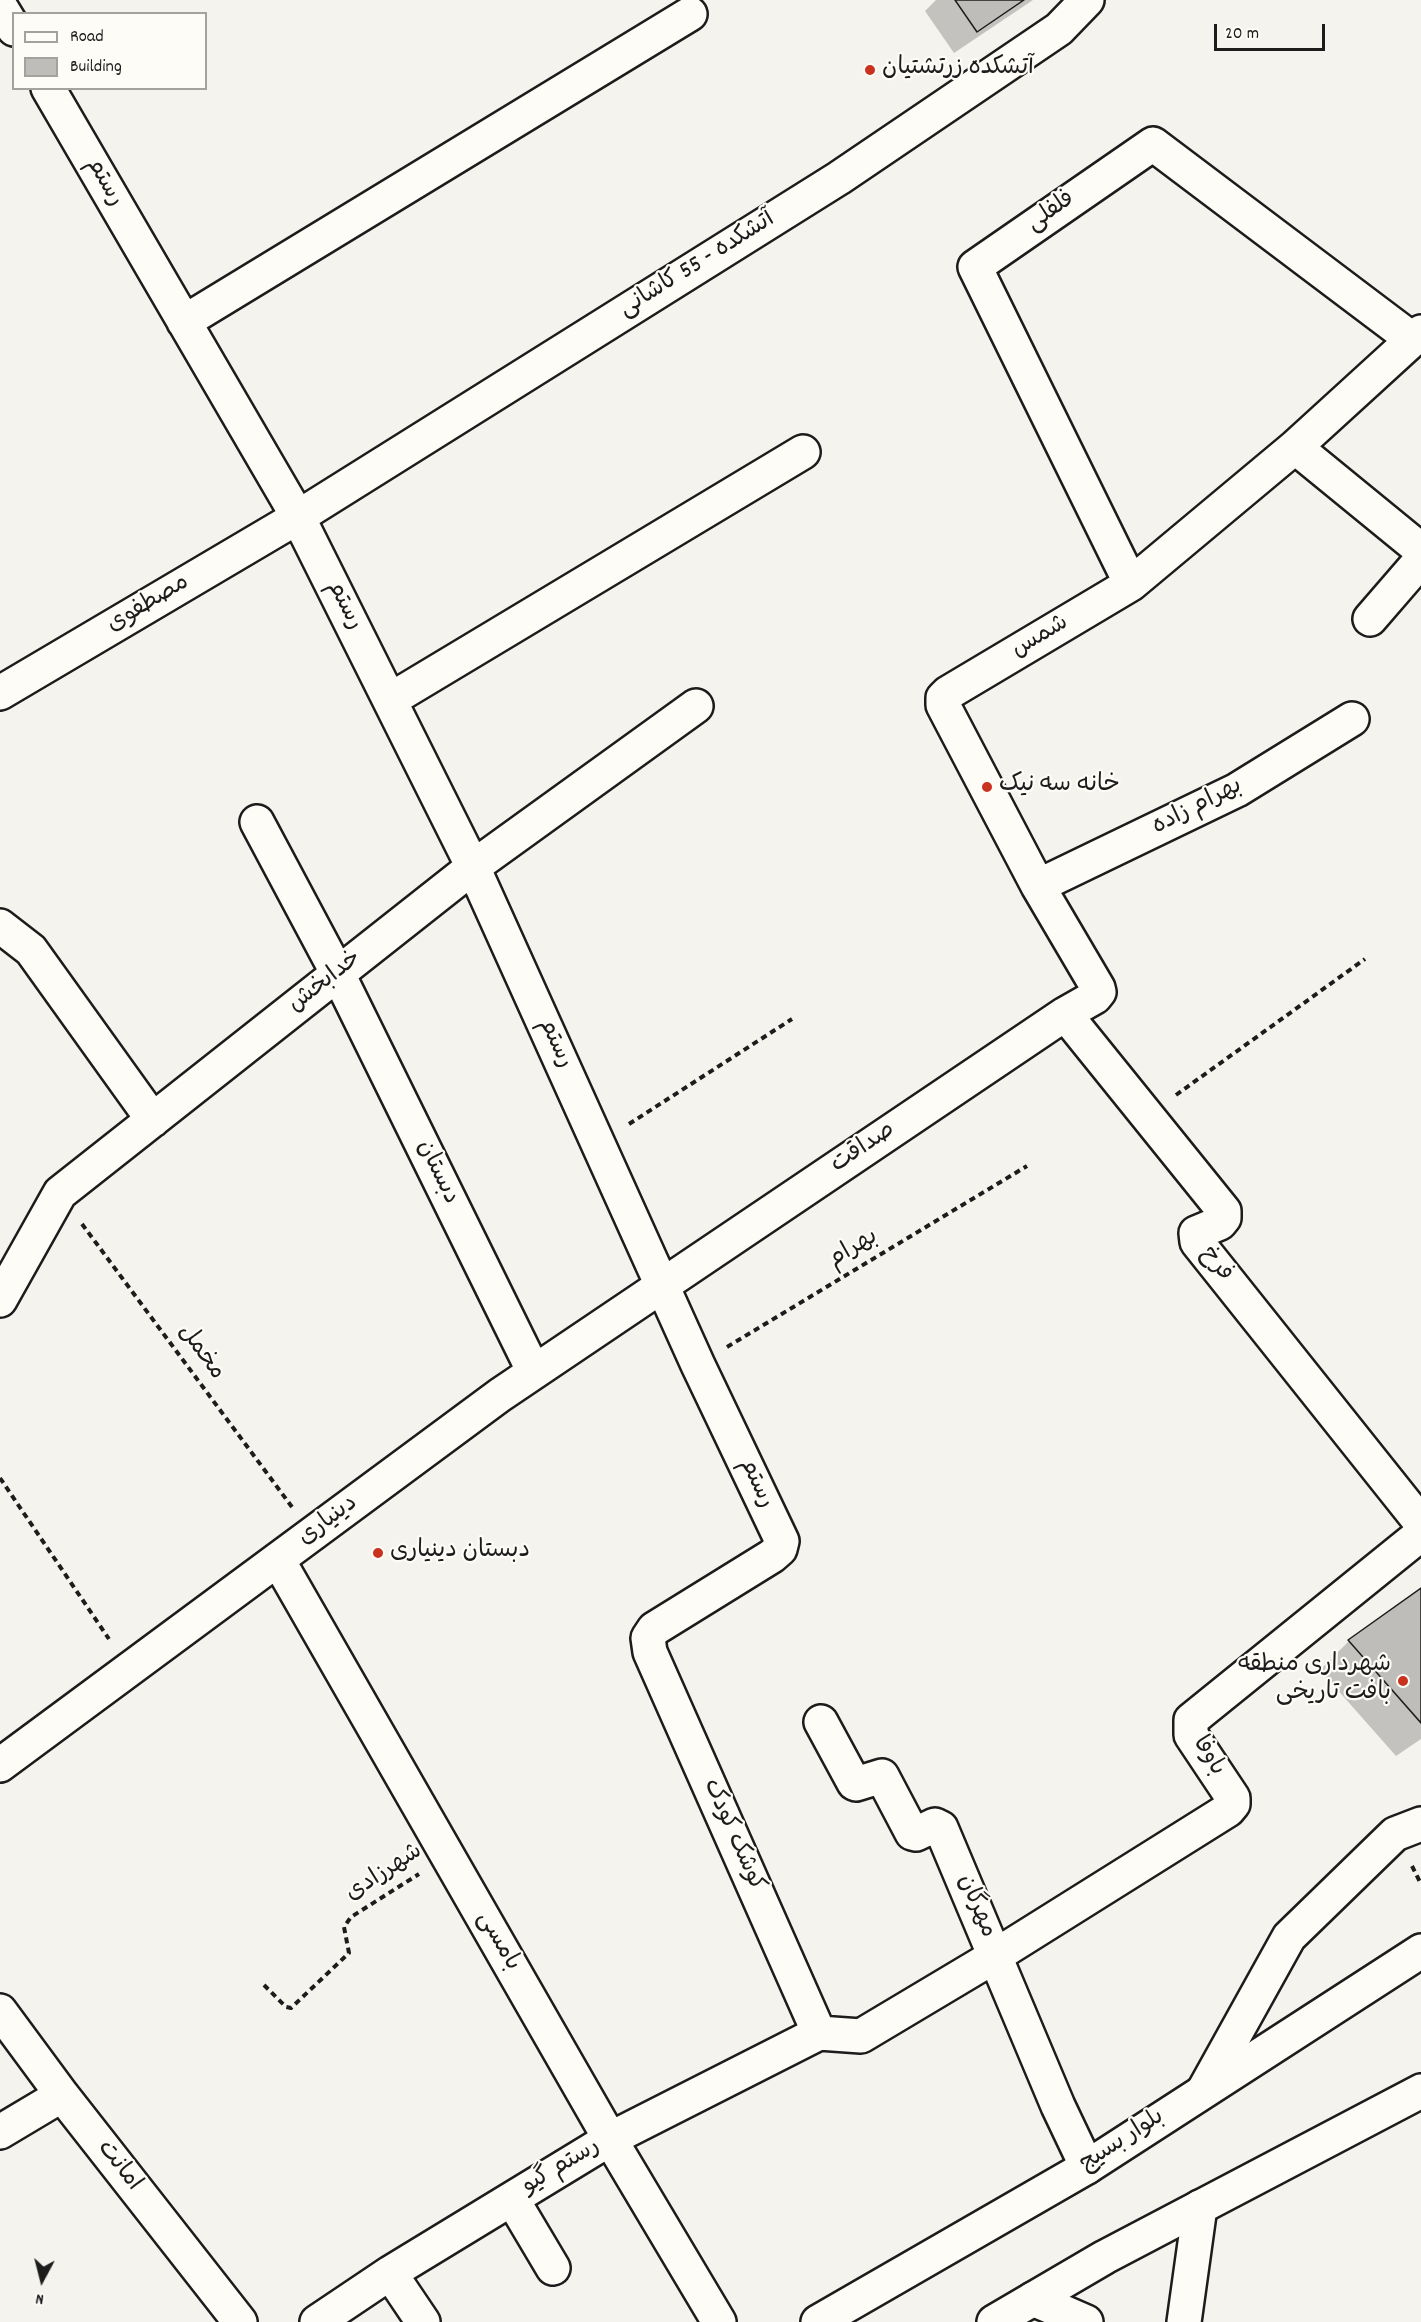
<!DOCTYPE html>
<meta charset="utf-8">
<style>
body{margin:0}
#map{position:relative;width:1421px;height:2322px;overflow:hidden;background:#f4f3ee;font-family:Dekko,sans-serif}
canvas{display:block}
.legend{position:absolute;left:12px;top:12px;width:195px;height:78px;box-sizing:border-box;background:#fdfcf7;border:2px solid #a3a29f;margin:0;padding:8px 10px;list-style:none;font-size:18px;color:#1c1c1c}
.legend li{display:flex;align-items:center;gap:12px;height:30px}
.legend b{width:30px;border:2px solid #a3a29f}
.north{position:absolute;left:12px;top:2250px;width:60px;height:60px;-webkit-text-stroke:4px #fdfcf7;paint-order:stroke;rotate:187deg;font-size:16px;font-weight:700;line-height:24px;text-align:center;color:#1c1c1c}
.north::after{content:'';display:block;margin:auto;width:21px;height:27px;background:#1c1c1c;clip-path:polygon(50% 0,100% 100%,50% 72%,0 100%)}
.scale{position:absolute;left:1214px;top:24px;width:111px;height:27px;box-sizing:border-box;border:3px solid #1c1c1c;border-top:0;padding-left:8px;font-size:18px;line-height:21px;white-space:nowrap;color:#1c1c1c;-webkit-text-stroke:4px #fdfcf7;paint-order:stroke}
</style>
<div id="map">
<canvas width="1421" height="2322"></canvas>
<ul class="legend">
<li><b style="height:8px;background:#fdfcf7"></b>Road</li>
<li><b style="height:16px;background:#bebdba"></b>Building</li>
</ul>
<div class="north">N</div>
<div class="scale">20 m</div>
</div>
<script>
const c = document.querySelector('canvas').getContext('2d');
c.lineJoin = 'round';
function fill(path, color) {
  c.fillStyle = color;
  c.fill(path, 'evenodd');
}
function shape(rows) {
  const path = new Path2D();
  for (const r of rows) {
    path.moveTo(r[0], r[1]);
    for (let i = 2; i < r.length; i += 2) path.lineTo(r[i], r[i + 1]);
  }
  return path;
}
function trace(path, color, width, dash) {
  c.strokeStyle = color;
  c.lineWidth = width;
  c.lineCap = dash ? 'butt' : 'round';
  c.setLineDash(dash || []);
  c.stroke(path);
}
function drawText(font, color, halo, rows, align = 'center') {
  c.font = font + ' Dekko,"Playpen Sans Arabic",sans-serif';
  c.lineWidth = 4.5;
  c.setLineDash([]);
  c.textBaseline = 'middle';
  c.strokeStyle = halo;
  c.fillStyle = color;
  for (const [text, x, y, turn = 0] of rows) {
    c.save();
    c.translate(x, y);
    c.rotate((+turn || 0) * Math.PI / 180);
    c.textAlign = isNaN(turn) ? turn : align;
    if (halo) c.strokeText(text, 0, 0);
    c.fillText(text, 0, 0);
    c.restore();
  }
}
fill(shape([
 [936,0,1033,0,954,53,925,11],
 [1421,1589,1421,1739,1396,1756,1320,1670,1349,1641]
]), '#0003');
const building = shape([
 [955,0,1024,0,977,32,955,0],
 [1421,1588,1421,1723,1348,1640,1421,1588]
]);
fill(building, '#bebdba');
trace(building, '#1c1c1c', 1.5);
const minor = shape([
 [0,6,14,29],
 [48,88,298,517,473,867,698,1365,782,1541,780,1549,772,1556,654,1629,648,1638,650,1652,819,2033],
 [184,322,690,14],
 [1295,447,1421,550],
 [1131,584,975,267,1153,144,1413,340],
 [1370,619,1421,560],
 [0,693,298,517,839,178,1059,29,1087,0],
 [390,700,803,452],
 [257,822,338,974,534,1372],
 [1038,886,1237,790,1352,719],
 [0,926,31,950,153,1120],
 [1065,1014,1224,1211,1224,1218,1220,1223,1196,1233,1197,1242,1421,1523],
 [0,1300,60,1193,473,867,696,706],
 [278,1560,610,2139,719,2322],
 [821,1722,854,1783,856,1784,882,1776,912,1833,916,1834,935,1825,941,1828,1058,2106,1087,2167],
 [0,1765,500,1395,1065,1014,1095,997,1099,992,1098,988,1038,886,943,705,943,698,948,693,1131,584,1295,447,1421,332],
 [0,2011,62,2095,240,2322],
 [819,2033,861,2036,995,1956,1228,1810,1233,1804,1233,1798,1191,1735,1191,1720,1421,1534],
 [1204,2090,1289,1937,1395,1834,1421,1824],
 [0,2132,62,2095],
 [512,2199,553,2268],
 [390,2273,423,2322],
 [1033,2299,1086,2322],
 [317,2322,390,2273,610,2139,819,2033],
 [1184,2322,1200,2207]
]);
const primary = shape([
 [818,2322,1087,2167,1421,1951],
 [994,2322,1105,2257,1421,2091]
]);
trace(minor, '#1c1c1c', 38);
trace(primary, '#1c1c1c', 38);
trace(shape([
 [1176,1095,1365,959],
 [629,1124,792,1019],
 [82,1224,292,1507],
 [727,1347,1027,1166],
 [0,1478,109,1639],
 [1412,1866,1421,1884],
 [264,1985,286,2007,291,2008,349,1953,344,1927,351,1917,419,1874]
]), '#1c1c1c', 4, [6, 4.5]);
trace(minor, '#fdfcf7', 33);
trace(primary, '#fdfcf7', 33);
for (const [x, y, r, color] of [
 [870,70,6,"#c8321e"],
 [987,787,6,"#c8321e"],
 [378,1553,6,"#c8321e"],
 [1403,1681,6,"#c8321e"]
]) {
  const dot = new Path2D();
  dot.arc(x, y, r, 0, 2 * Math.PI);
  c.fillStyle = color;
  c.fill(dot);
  trace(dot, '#fdfcf7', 2);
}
drawText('24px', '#1c1c1c', '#fdfcf7', [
 ["آتشکده زرتشتیان",882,70],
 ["خانه سه نیک",999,787],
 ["دبستان دینیاری",390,1553],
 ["شهرداری منطقه",1391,1667,"right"],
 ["بافت تاریخی",1391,1695,"right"]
], 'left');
drawText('24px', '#1c1c1c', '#fdfcf7', [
 ["رستم",103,183,60],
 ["فلفلی",1052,213,-35],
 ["آتشکده - 55 کاشانی",698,266,-32],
 ["مصطفوی",149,605,-31],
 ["رستم",343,606,63],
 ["شمس",1041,638,-31],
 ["بهرام زاده",1198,808,-27],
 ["خدابخش",326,983,-38],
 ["رستم",554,1044,65],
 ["صداقت",864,1149,-34],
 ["دبستان",436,1173,64],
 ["بهرام",854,1250,-31],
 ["فرخ",1215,1265,52],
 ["مخمل",200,1353,54],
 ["رستم",755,1484,65],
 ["دینیاری",329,1522,-37],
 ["باوفا",1207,1757,59],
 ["کوشک کودک",732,1836,66],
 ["شهرزادی",385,1874,-33],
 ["مهرگان",975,1907,67],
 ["بامسی",497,1942,60],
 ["بلوار بسیج",1123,2142,-33],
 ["امانت",118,2167,52],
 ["رستم گیو",562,2168,-31]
]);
</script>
